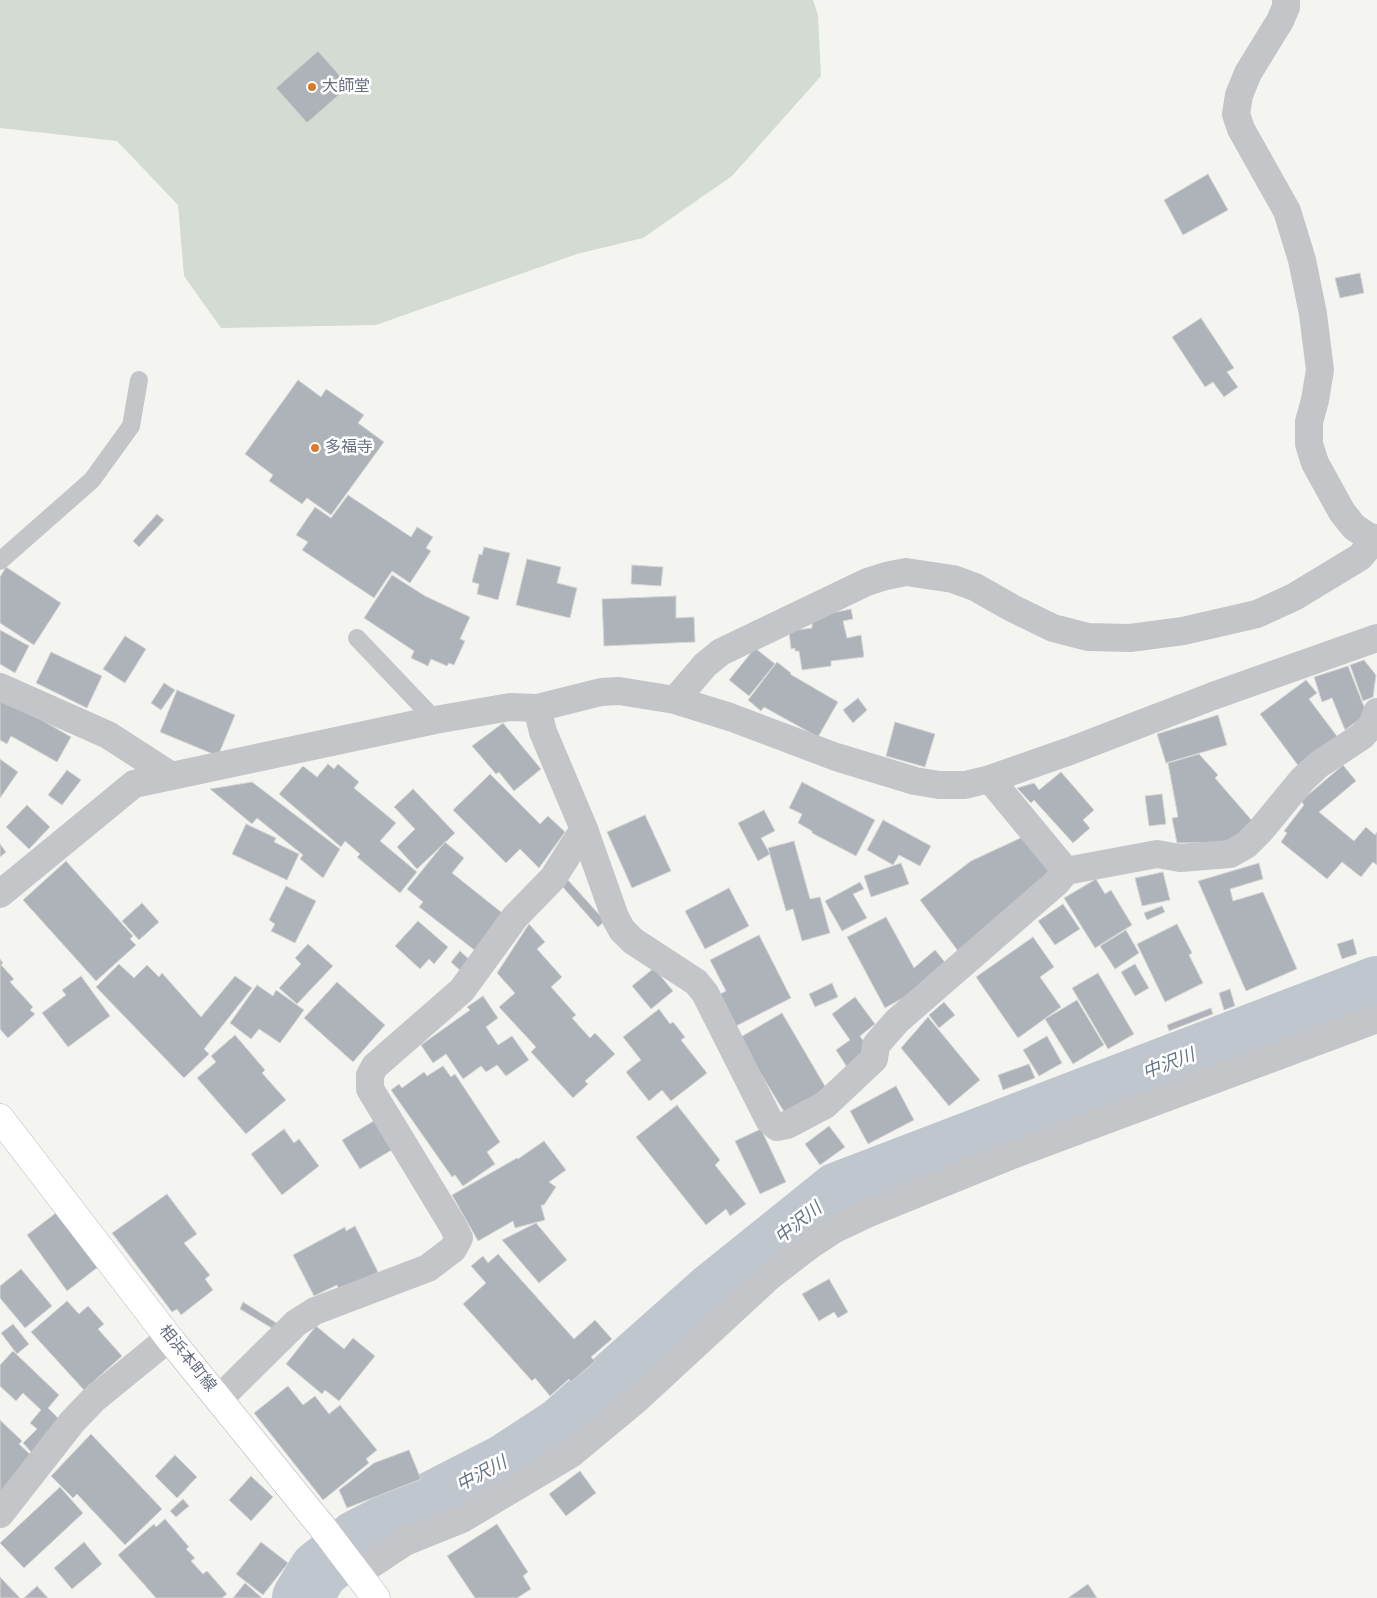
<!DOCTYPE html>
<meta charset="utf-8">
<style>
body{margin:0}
canvas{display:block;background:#f4f5f1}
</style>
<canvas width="1377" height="1598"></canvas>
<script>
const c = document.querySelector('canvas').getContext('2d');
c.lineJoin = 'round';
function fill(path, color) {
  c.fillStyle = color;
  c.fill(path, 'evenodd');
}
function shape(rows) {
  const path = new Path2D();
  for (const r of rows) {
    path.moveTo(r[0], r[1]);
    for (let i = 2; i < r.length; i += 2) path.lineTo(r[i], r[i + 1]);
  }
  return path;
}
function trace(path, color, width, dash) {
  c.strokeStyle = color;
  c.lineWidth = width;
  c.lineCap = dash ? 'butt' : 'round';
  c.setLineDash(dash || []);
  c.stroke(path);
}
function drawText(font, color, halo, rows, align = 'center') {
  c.font = font + ' "Nunito Sans","Noto Sans JP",sans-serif';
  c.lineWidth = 5;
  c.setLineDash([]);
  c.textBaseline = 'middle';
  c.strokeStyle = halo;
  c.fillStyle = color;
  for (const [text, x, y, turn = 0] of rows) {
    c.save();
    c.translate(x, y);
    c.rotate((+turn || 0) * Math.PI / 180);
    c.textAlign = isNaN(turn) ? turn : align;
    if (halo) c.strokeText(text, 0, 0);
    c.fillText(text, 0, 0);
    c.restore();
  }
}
fill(shape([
 [0,0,813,0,818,15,821,76,732,176,643,238,577,254,376,325,221,328,184,276,178,205,117,141,0,128]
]), '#d4dbd2');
trace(shape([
 [302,1598,319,1570,357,1540,505,1464,563,1426,715,1291,838,1192,1377,986]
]), '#c0c6cd', 60);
const building = shape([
 [318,51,349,86,307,123,276,88,318,51],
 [1208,174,1228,210,1183,235,1164,200,1208,174],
 [1360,273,1364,293,1340,298,1335,278,1360,273],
 [1201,318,1234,368,1227,372,1238,387,1224,397,1213,382,1205,387,1172,337,1201,318],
 [298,380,321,397,326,389,364,415,358,423,384,442,331,515,307,498,302,504,269,481,273,475,245,454,298,380],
 [348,495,411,537,417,527,433,537,426,548,431,551,410,583,392,571,374,598,302,550,308,542,296,535,315,507,331,518,348,495],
 [157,514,164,520,139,547,133,541,157,514],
 [484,547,510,553,498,600,477,594,479,584,472,582,479,554,482,555,484,547],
 [527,559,561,567,557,583,577,588,570,618,516,605,527,559],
 [632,565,663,567,661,586,631,584,632,565],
 [6,567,61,603,34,645,0,623,0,577,6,567],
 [392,575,425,596,470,617,460,639,465,641,454,665,449,663,447,666,431,659,428,666,411,658,414,651,364,618,392,575],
 [676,596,676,618,694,617,695,642,604,646,602,599,676,596],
 [851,609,853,619,843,621,847,638,861,635,864,657,831,661,831,666,802,670,799,651,795,651,795,648,791,649,789,631,812,628,812,621,818,616,851,609],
 [0,630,29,646,15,673,0,664,0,630],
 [125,636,146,649,125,683,103,669,125,636],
 [755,648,775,664,749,696,729,680,755,648],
 [51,652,102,676,87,708,36,683,51,652],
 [1364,660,1376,675,1373,697,1363,701,1350,665,1364,660],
 [777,662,791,673,790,674,838,702,818,737,764,707,761,711,748,700,777,662],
 [1348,666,1367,714,1345,730,1332,698,1322,702,1314,677,1348,666],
 [1306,680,1317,693,1309,699,1339,739,1300,768,1260,714,1306,680],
 [164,683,175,690,161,710,151,703,164,683],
 [177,690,235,715,218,756,160,732,177,690],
 [0,696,71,737,57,762,11,736,7,744,0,740,0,696],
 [858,698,867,710,853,723,843,710,858,698],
 [1218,715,1227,745,1166,763,1157,734,1218,715],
 [895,722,935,734,925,767,886,756,895,722],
 [503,723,541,769,514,791,499,772,496,774,472,746,503,723],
 [1199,754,1218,775,1215,778,1254,823,1232,842,1177,843,1172,818,1178,817,1168,763,1199,754],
 [0,759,18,772,0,798,0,759],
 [328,764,334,769,338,764,359,782,354,788,396,823,380,841,417,872,400,893,357,857,360,854,345,841,341,847,279,794,303,766,317,777,328,764],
 [1343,765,1356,781,1319,812,1354,841,1366,827,1375,835,1377,832,1377,865,1373,862,1361,877,1342,862,1327,879,1281,842,1287,833,1284,831,1304,805,1301,801,1343,765],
 [67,770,81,780,62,805,48,795,67,770],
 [1061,772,1094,810,1083,820,1090,828,1073,843,1034,800,1031,803,1017,788,1034,783,1039,790,1061,772],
 [490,774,540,824,548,816,565,832,539,868,520,849,506,863,453,810,490,774],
 [252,782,340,849,323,878,300,859,303,855,257,818,252,824,210,789,252,782],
 [802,782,875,820,856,856,812,833,812,831,798,823,802,814,789,808,802,782],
 [413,789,455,833,417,869,397,847,415,829,394,807,413,789],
 [1162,794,1166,824,1149,826,1145,796,1162,794],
 [27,805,50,827,29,849,6,827,27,805],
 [764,810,775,831,761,838,770,854,758,861,738,823,764,810],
 [645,815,671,871,632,888,607,832,645,815],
 [883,820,931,846,920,866,899,855,893,865,867,850,883,820],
 [246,824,276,838,274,842,299,854,287,880,232,854,246,824],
 [1025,836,1053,874,958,951,920,900,971,861,1025,836],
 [794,841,810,899,820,897,830,933,802,941,793,909,786,911,768,848,794,841],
 [445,842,464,858,452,873,506,916,477,952,419,907,423,902,407,889,445,842],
 [0,844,6,852,0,857,0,844],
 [66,861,133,936,130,939,136,945,96,981,23,900,66,861],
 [901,863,909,884,871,897,864,876,901,863],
 [1259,863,1263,879,1230,889,1233,901,1263,892,1297,969,1246,991,1198,881,1259,863],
 [1163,872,1170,900,1142,906,1135,878,1163,872],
 [567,879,605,921,598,927,561,885,567,879],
 [1096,879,1105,894,1111,890,1132,925,1095,948,1064,898,1096,879],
 [860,882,864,889,853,894,867,918,842,931,825,901,860,882],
 [286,886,316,901,295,943,271,931,275,924,269,920,286,886],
 [729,888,749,926,705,949,685,911,729,888],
 [142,903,159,922,139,940,122,921,142,903],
 [1063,904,1080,929,1055,945,1038,921,1063,904],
 [1162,906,1165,912,1147,920,1144,913,1162,906],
 [886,917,914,968,935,950,948,966,924,986,885,1008,847,937,886,917],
 [418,921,448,947,434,964,429,959,420,969,395,946,418,921],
 [529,924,545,942,537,949,562,977,551,987,576,1015,572,1018,590,1038,595,1033,615,1054,585,1081,588,1084,573,1098,531,1052,536,1047,499,1007,515,993,497,973,529,924],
 [1177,924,1192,953,1189,955,1203,983,1165,1002,1137,944,1177,924],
 [1126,930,1139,953,1115,969,1100,946,1126,930],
 [759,935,791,998,736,1026,720,994,726,991,710,960,759,935],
 [1033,937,1054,967,1040,977,1061,1007,1018,1038,976,977,1033,937],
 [1353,939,1357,954,1342,959,1337,944,1353,939],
 [308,944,333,966,297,1004,279,988,301,964,295,958,308,944],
 [460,951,471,961,462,972,451,962,460,951],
 [0,959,3,963,1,965,14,979,10,982,33,1007,30,1010,35,1014,8,1038,0,1029,0,959],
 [119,964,134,978,147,965,159,977,162,973,201,1017,235,976,252,988,204,1049,209,1054,184,1078,96,987,119,964],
 [1135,964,1149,988,1135,996,1121,972,1135,964],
 [654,968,673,991,651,1009,632,986,654,968],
 [1098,973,1134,1034,1108,1049,1072,988,1098,973],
 [81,976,110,1016,68,1047,42,1013,66,995,62,990,81,976],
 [337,982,385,1025,353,1062,304,1018,337,982],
 [832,983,838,997,815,1007,809,994,832,983],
 [257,985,273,996,276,990,304,1010,280,1043,259,1029,251,1039,230,1023,257,985],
 [1230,989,1235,1006,1224,1010,1219,993,1230,989],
 [483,996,498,1018,486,1027,498,1045,512,1036,529,1060,506,1076,497,1065,486,1072,481,1066,463,1079,446,1054,433,1063,421,1045,470,1010,467,1007,483,996],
 [855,997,875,1024,860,1036,870,1051,847,1067,836,1050,850,1040,832,1014,855,997],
 [1077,1000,1104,1045,1073,1064,1045,1019,1077,1000],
 [944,1002,955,1015,939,1028,929,1015,944,1002],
 [1211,1008,1213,1014,1169,1031,1167,1025,1211,1008],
 [659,1009,670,1024,673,1022,685,1037,681,1040,707,1073,671,1101,662,1090,649,1101,626,1072,641,1060,623,1037,659,1009],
 [782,1013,826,1088,786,1115,739,1038,782,1013],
 [928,1017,980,1080,949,1106,901,1048,928,1017],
 [235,1035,265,1070,262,1073,286,1100,246,1134,197,1078,216,1062,211,1056,235,1035],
 [1047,1036,1062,1063,1039,1076,1023,1050,1047,1036],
 [1029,1064,1035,1078,1003,1090,998,1075,1029,1064],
 [443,1066,451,1077,455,1074,500,1142,487,1152,495,1164,463,1186,455,1175,452,1177,391,1090,399,1084,402,1088,424,1072,427,1076,443,1066],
 [896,1086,914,1120,868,1144,850,1111,896,1086],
 [677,1105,720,1160,715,1165,746,1204,730,1216,726,1209,706,1225,636,1137,677,1105],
 [377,1119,395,1148,360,1169,342,1140,377,1119],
 [829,1126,845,1147,820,1165,805,1144,829,1126],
 [284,1129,294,1143,299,1139,319,1166,282,1195,251,1154,284,1129],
 [761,1129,786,1182,760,1194,735,1141,761,1129],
 [544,1141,566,1170,549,1182,556,1187,544,1205,541,1205,545,1220,515,1228,513,1221,478,1241,452,1195,517,1158,518,1159,544,1141],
 [167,1194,197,1234,184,1243,210,1275,205,1279,213,1290,181,1315,177,1309,172,1312,112,1233,167,1194],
 [56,1213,98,1267,67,1291,27,1235,56,1213],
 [536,1223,567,1260,539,1283,502,1240,536,1223],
 [355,1226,378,1272,340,1291,337,1285,314,1296,293,1255,345,1227,346,1231,355,1226],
 [498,1254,574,1339,595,1320,612,1339,591,1357,595,1361,571,1382,569,1379,550,1396,535,1378,532,1381,463,1304,486,1283,471,1266,483,1256,488,1263,498,1254],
 [21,1269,52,1306,25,1328,0,1298,0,1286,21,1269],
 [829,1279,848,1312,838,1318,834,1312,819,1321,802,1294,829,1279],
 [67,1301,79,1314,88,1306,104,1324,98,1329,122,1356,84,1390,31,1332,67,1301],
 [243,1302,278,1324,275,1330,240,1309,243,1302],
 [13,1324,29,1344,17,1354,1,1333,13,1324],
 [316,1326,344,1349,353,1338,375,1356,339,1401,325,1390,322,1394,286,1364,316,1326],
 [13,1351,59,1395,48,1408,62,1422,32,1453,23,1443,37,1429,30,1423,41,1410,23,1393,16,1401,0,1386,0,1365,13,1351],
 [288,1386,303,1405,315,1396,329,1414,340,1405,377,1450,366,1459,369,1463,323,1500,254,1413,288,1386],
 [0,1420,22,1441,19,1444,34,1458,0,1493,0,1420],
 [91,1434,162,1509,125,1545,77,1494,73,1498,51,1476,91,1434],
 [409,1450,421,1479,347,1508,339,1490,374,1463,409,1450],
 [175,1455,197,1477,177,1498,155,1476,175,1455],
 [580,1471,596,1493,566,1516,549,1494,580,1471],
 [251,1476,273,1497,251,1521,229,1500,251,1476],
 [60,1487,83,1513,24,1568,0,1543,60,1487],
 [183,1499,189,1506,176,1517,170,1511,183,1499],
 [165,1519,189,1547,186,1549,195,1558,191,1561,203,1574,207,1571,227,1594,222,1598,156,1598,118,1555,154,1524,156,1527,165,1519],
 [497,1524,528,1572,523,1576,531,1589,517,1598,475,1598,447,1556,497,1524],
 [84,1542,102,1564,72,1589,54,1568,84,1542],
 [261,1542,288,1563,263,1595,236,1574,261,1542],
 [0,1577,20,1598,0,1598,0,1577],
 [245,1583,262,1598,233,1598,245,1583],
 [1088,1584,1097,1598,1068,1598,1088,1584],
 [37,1586,48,1598,24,1598,37,1586]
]);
fill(building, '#aeb2b9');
trace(building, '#d6d6d4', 1);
const secondary = shape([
 [0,1118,169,1338,323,1528,376,1598]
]);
trace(secondary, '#b5b8bd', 29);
trace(shape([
 [0,561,92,480,131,426,139,380],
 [357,638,435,720]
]), '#c3c5c9', 18);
trace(shape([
 [1286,0,1286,7,1280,21,1248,73,1239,95,1236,114,1241,129,1287,211,1302,260,1313,314,1320,370,1315,400,1309,422,1309,444,1315,463,1342,512,1354,527,1369,537,1377,538],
 [0,687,108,735,170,775],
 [675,700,705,665,721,652,867,582,886,576,906,572,953,579,975,587,1012,608,1053,628,1088,637,1130,638,1183,631,1257,614,1294,597,1360,557,1376,538],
 [537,708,543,732,584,829,615,917,622,930,633,941,696,982,705,993,769,1120,777,1127,787,1125,825,1105,874,1059,876,1045,897,1021,1056,883,1066,871,1157,854,1180,858,1230,854,1246,845,1260,831,1302,780,1318,765,1362,736,1372,725,1377,712],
 [990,779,1066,871],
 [0,894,134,784,435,720,510,707,537,708,601,692,619,691,675,700,730,717,836,757,915,781,939,785,965,785,990,779,1070,751,1213,696,1377,638],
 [219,1399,296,1323,315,1311,428,1268,453,1249,459,1238,453,1226,370,1089,370,1075,375,1066,462,990,515,917,553,878,584,829],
 [0,1514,72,1422,93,1400,169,1338],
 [358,1573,405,1542,462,1519,571,1454,636,1400,769,1277,812,1244,835,1229,869,1213,1010,1156,1377,1019]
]), '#c3c5c9', 28);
trace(secondary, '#fff', 28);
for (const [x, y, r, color] of [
 [312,87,5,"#da7b2b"],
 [315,448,5,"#da7b2b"]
]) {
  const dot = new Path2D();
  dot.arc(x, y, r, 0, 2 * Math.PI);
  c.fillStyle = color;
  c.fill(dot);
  trace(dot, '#fff', 2);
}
drawText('16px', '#656e81', '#fff', [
 ["大師堂",322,87],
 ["多福寺",325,448]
], 'left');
drawText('16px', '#656e81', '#fff', [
 ["相浜本町線",187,1359,51]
]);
drawText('italic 18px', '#667585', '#fff', [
 ["中沢川",1169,1065,-21],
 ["中沢川",799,1224,-39],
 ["中沢川",482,1475,-28]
]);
</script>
